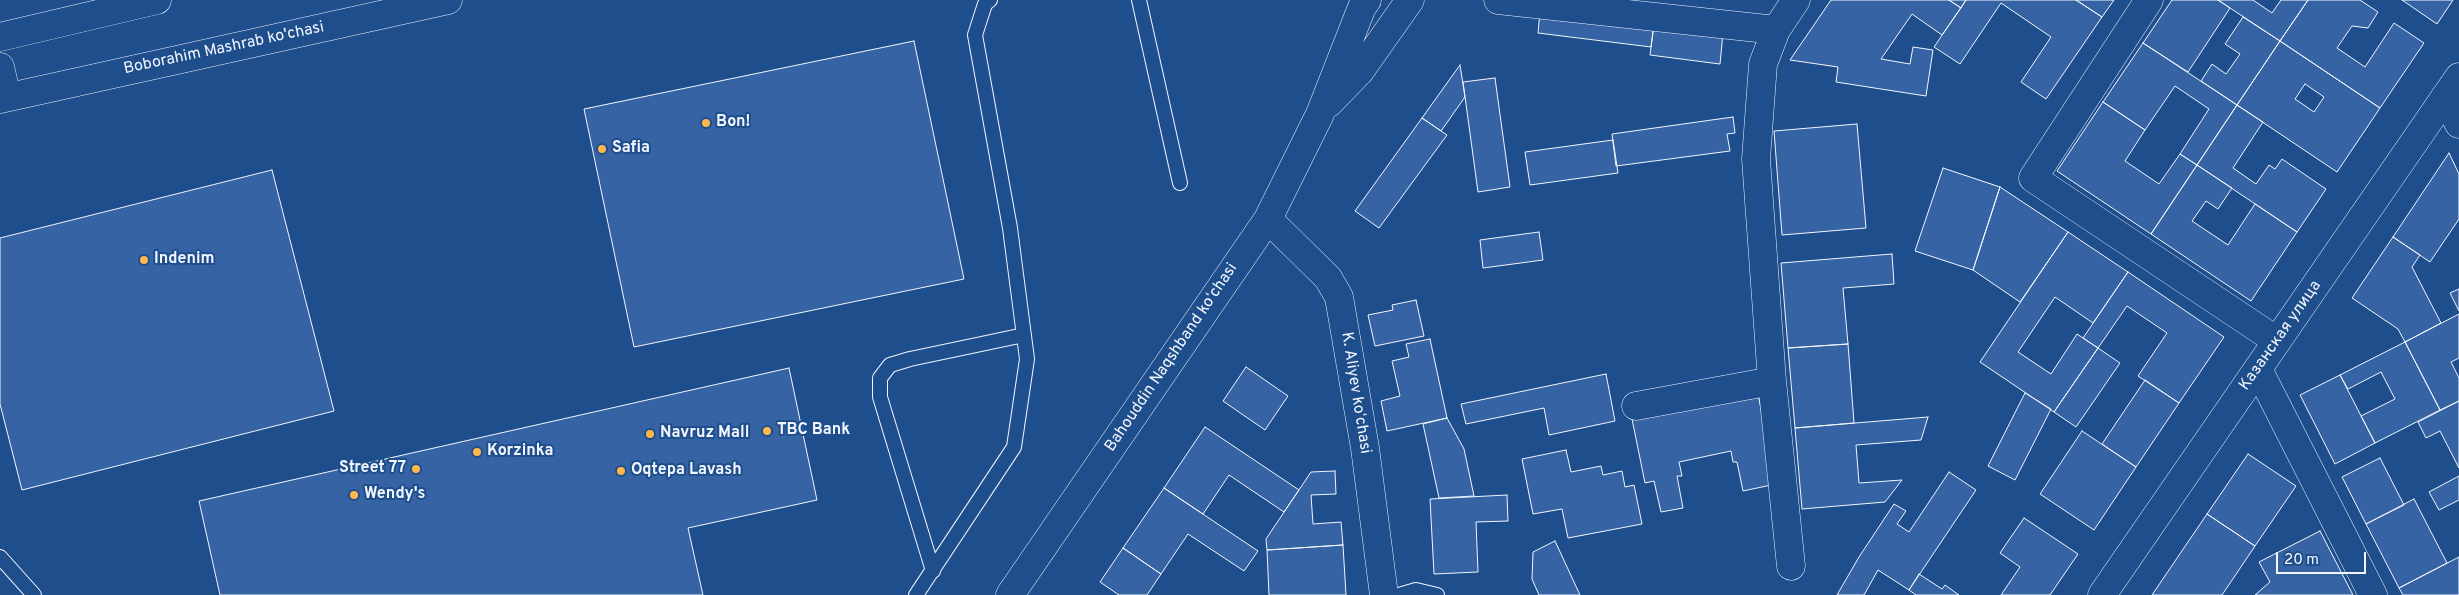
<!DOCTYPE html>
<meta charset="utf-8">
<style>
body{margin:0}
#map{position:relative;width:2459px;height:595px;overflow:hidden;background:#1f4e8c;font-family:Overpass,sans-serif}
canvas{display:block}
.scale{position:absolute;left:2276px;top:552px;width:90px;height:22px;box-sizing:border-box;border:2px solid #f2f6ff;border-top:0;padding-left:6px;font-size:15px;line-height:18px;white-space:nowrap;color:#f2f6ff;-webkit-text-stroke:4px #1f4e8c;paint-order:stroke}
</style>
<div id="map">
<canvas width="2459" height="595"></canvas>
<div class="scale">20 m</div>
</div>
<script>
const c = document.querySelector('canvas').getContext('2d');
c.lineJoin = 'round';
function fill(path, color) {
  c.fillStyle = color;
  c.fill(path, 'evenodd');
}
function shape(rows) {
  const path = new Path2D();
  for (const r of rows) {
    path.moveTo(r[0], r[1]);
    for (let i = 2; i < r.length; i += 2) path.lineTo(r[i], r[i + 1]);
  }
  return path;
}
function trace(path, color, width, dash) {
  c.strokeStyle = color;
  c.lineWidth = width;
  c.lineCap = dash ? 'butt' : 'round';
  c.setLineDash(dash || []);
  c.stroke(path);
}
function drawText(font, color, halo, rows, align = 'center') {
  c.font = font + ' Overpass,sans-serif';
  c.lineWidth = 4;
  c.setLineDash([]);
  c.textBaseline = 'middle';
  c.strokeStyle = halo;
  c.fillStyle = color;
  for (const [text, x, y, turn = 0] of rows) {
    c.save();
    c.translate(x, y);
    c.rotate((+turn || 0) * Math.PI / 180);
    c.textAlign = isNaN(turn) ? turn : align;
    if (halo) c.strokeText(text, 0, 0);
    c.fillText(text, 0, 0);
    c.restore();
  }
}
const building = shape([
 [1831,0,1949,0,1961,8,1942,35,1912,14,1881,59,1910,64,1913,47,1933,50,1926,96,1836,82,1838,67,1790,60,1831,0],
 [1949,0,1966,0,1961,8,1949,0],
 [1966,0,2076,0,2102,17,2046,99,2021,82,2051,37,2001,3,1960,64,1934,47,1966,0],
 [2076,0,2114,0,2102,17,2076,0],
 [2172,0,2218,0,2230,8,2188,72,2143,43,2172,0],
 [2218,0,2253,0,2272,13,2281,0,2308,0,2280,41,2218,0],
 [2308,0,2360,0,2378,12,2368,28,2352,26,2337,48,2365,67,2394,23,2424,43,2380,108,2280,41,2308,0],
 [2402,0,2453,0,2437,24,2402,0],
 [1540,11,1654,24,1651,47,1538,33,1540,11],
 [2243,17,2280,41,2237,105,2201,81,2212,64,2226,74,2240,54,2225,44,2243,17],
 [1654,24,1723,33,1720,64,1650,55,1654,24],
 [914,41,964,279,634,347,584,109,914,41],
 [2280,41,2380,108,2337,172,2237,105,2280,41],
 [2305,84,2324,97,2314,112,2295,99,2305,84],
 [2143,43,2237,105,2197,165,2180,154,2209,109,2175,86,2145,130,2103,102,2143,43],
 [1460,65,1465,97,1441,131,1422,118,1460,65],
 [1495,78,1510,187,1478,192,1463,82,1495,78],
 [2103,102,2145,130,2125,161,2159,184,2180,154,2197,165,2151,234,2057,171,2103,102],
 [2237,105,2263,122,2233,168,2256,184,2269,165,2275,169,2282,159,2326,189,2297,232,2197,165,2237,105],
 [1733,117,1735,133,1727,134,1730,151,1616,166,1612,134,1733,117],
 [1422,118,1447,135,1379,228,1355,211,1422,118],
 [1857,124,1866,228,1782,235,1774,131,1857,124],
 [1613,140,1618,173,1530,185,1525,152,1613,140],
 [2449,153,2459,174,2459,219,2430,262,2393,237,2449,153],
 [2197,165,2232,188,2218,209,2206,201,2192,221,2228,245,2255,204,2297,232,2251,301,2151,234,2197,165],
 [1943,168,2000,187,1973,270,1915,251,1943,168],
 [272,170,334,411,22,490,0,404,0,238,272,170],
 [2000,187,2068,232,2020,302,1973,270,2000,187],
 [1539,232,1543,260,1483,268,1480,240,1539,232],
 [2068,232,2128,272,2093,323,2055,297,2018,352,2051,374,2077,334,2098,348,2054,412,1980,362,2068,232],
 [2393,237,2420,255,2412,267,2441,323,2405,342,2398,329,2352,298,2393,237],
 [1892,254,1894,284,1843,288,1848,344,1788,348,1781,263,1892,254],
 [2128,272,2224,337,2179,403,2138,376,2167,333,2127,306,2098,348,2083,338,2128,272],
 [2459,289,2459,311,2450,293,2459,289],
 [1416,300,1424,336,1375,346,1368,315,1393,310,1392,305,1416,300],
 [2459,314,2459,358,2451,362,2459,378,2459,401,2440,410,2405,342,2459,314],
 [1430,339,1447,418,1387,431,1381,401,1400,396,1392,361,1409,357,1406,344,1430,339],
 [2405,342,2440,410,2375,443,2361,416,2395,399,2381,372,2348,389,2340,375,2405,342],
 [1848,344,1854,423,1795,428,1788,348,1848,344],
 [2098,348,2120,363,2076,427,2054,412,2098,348],
 [1246,367,1288,396,1265,430,1223,401,1246,367],
 [789,368,817,500,688,528,703,595,220,595,199,501,789,368],
 [1606,374,1615,421,1549,435,1544,408,1466,424,1461,404,1606,374],
 [2340,375,2375,443,2335,464,2300,395,2340,375],
 [2145,380,2179,403,2136,467,2102,444,2145,380],
 [2025,393,2051,409,2015,480,1988,466,2025,393],
 [1758,394,1776,484,1743,491,1737,462,1733,462,1731,451,1679,462,1682,476,1677,476,1683,508,1661,512,1654,481,1645,483,1632,419,1758,394],
 [2459,401,2459,468,2440,431,2426,438,2418,422,2459,401],
 [1928,417,1921,440,1856,445,1859,483,1902,480,1885,502,1802,509,1795,428,1928,417],
 [1447,418,1464,449,1474,496,1439,498,1423,424,1447,418],
 [1205,427,1299,490,1284,512,1229,475,1203,514,1164,488,1205,427],
 [2082,431,2136,467,2094,530,2040,494,2082,431],
 [1566,450,1571,472,1601,466,1603,475,1622,471,1625,487,1634,485,1642,524,1568,538,1562,509,1533,514,1522,459,1566,450],
 [2248,454,2296,486,2255,546,2207,514,2248,454],
 [2380,458,2404,505,2366,524,2342,477,2380,458],
 [1335,471,1336,494,1311,495,1313,524,1341,522,1343,545,1267,550,1266,539,1311,472,1335,471],
 [1949,472,1976,490,1909,590,1878,570,1864,595,1837,595,1859,557,1894,504,1906,511,1897,524,1909,532,1949,472],
 [2459,476,2459,500,2439,510,2429,492,2459,476],
 [1164,488,1258,551,1244,571,1188,534,1161,574,1123,548,1164,488],
 [1507,495,1508,521,1476,522,1478,572,1434,574,1430,499,1507,495],
 [2414,499,2447,563,2399,588,2366,524,2414,499],
 [2207,514,2255,546,2222,595,2152,595,2207,514],
 [2024,518,2078,554,2050,595,2001,595,2020,567,2000,553,2024,518],
 [2320,531,2353,595,2255,595,2270,582,2259,562,2320,531],
 [1555,541,1580,595,1539,595,1532,579,1533,552,1555,541],
 [1343,545,1346,595,1269,595,1267,550,1343,545],
 [1123,548,1161,574,1147,595,1119,595,1100,582,1123,548],
 [2459,557,2459,595,2403,595,2399,588,2459,557],
 [1919,574,1942,589,1945,585,1959,595,1916,595,1909,590,1919,574]
]);
fill(building, '#3563a3');
trace(building, '#f2f6ff', 1);
const lane = shape([
 [1139,0,1180,183],
 [0,557,34,595],
 [933,571,880,397,880,378,890,365,910,359,1024,335],
 [916,595,1014,447,1027,359,1010,228,975,35,985,4,990,0],
 [1399,595,1416,590,1437,595]
]);
const street = shape([
 [1498,0,1776,30],
 [2149,0,2033,178,2277,341],
 [2445,97,2459,124],
 [1329,103,1360,71,1410,0],
 [1268,219,1328,278,1339,297,1365,448,1384,595],
 [2258,369,2373,595],
 [1772,381,1791,566],
 [1636,406,1772,381,1756,159,1763,64,1776,30,1796,0],
 [1010,595,1268,219,1320,114,1362,7,1367,0]
]);
const secondary = shape([
 [0,37,157,0],
 [0,67,7,97],
 [0,99,448,0],
 [2102,595,2459,77]
]);
trace(lane, '#f2f6ff', 16);
trace(street, '#f2f6ff', 29);
trace(secondary, '#f2f6ff', 29);
trace(lane, '#1f4e8c', 14);
trace(street, '#1f4e8c', 28);
trace(secondary, '#1f4e8c', 28);
for (const [x, y, r, color] of [
 [706,123,5,"#ffb74d"],
 [602,149,5,"#ffb74d"],
 [144,260,5,"#ffb74d"],
 [767,431,5,"#ffb74d"],
 [650,434,5,"#ffb74d"],
 [477,452,5,"#ffb74d"],
 [416,469,5,"#ffb74d"],
 [621,471,5,"#ffb74d"],
 [354,495,5,"#ffb74d"]
]) {
  const dot = new Path2D();
  dot.arc(x, y, r, 0, 2 * Math.PI);
  c.fillStyle = color;
  c.fill(dot);
  trace(dot, '#1f4e8c', 2);
}
drawText('16px', '#f2f6ff', '#1f4e8c', [
 ["Boborahim Mashrab ko'chasi",224,49,-12],
 ["Казанская улица",2281,336,-55],
 ["Bahouddin Naqshband koʻchasi",1172,358,-56],
 ["K. Aliyev koʻchasi",1355,393,81]
]);
drawText('bold 16px', '#f2f6ff', '#1f4e8c', [
 ["Bon!",716,123],
 ["Safia",612,149],
 ["Indenim",154,260],
 ["TBC Bank",777,431],
 ["Navruz Mall",660,434],
 ["Korzinka",487,452],
 ["Street 77",406,469,"right"],
 ["Oqtepa Lavash",631,471],
 ["Wendy's",364,495]
], 'left');
</script>
